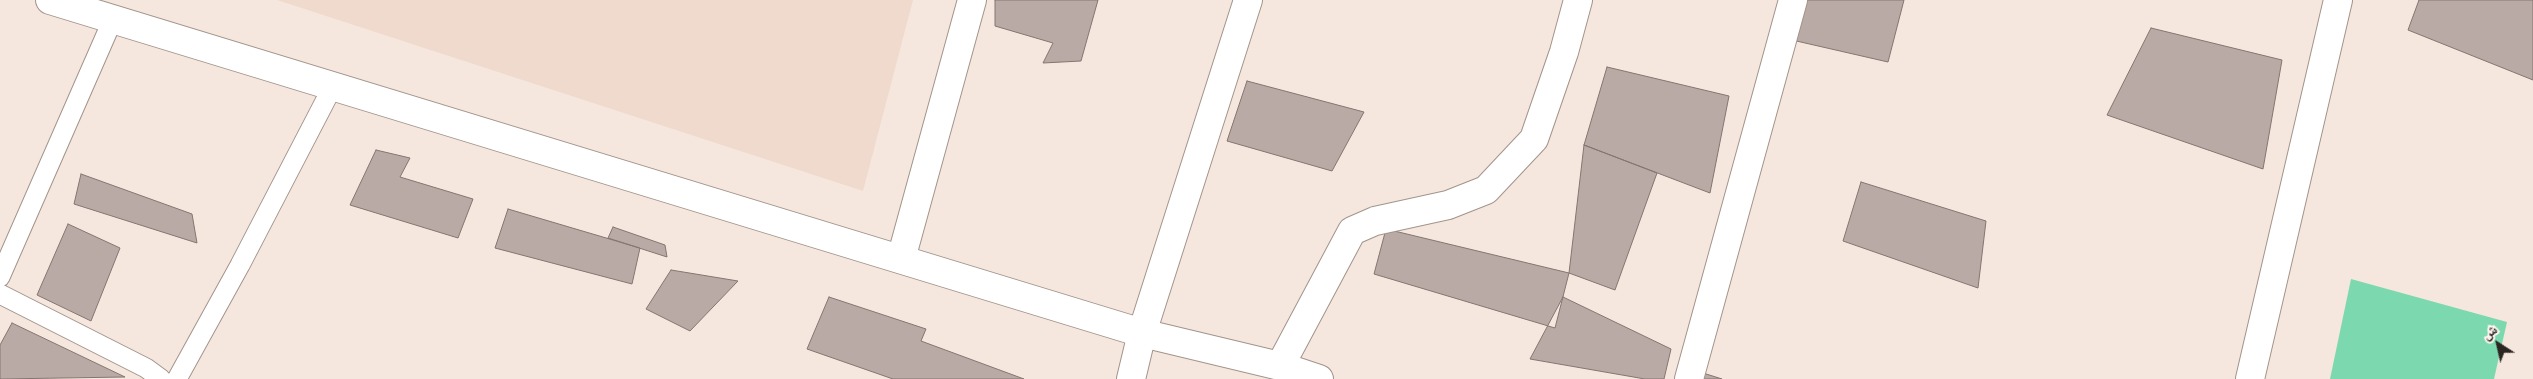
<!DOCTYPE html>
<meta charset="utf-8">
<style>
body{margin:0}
#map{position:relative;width:2533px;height:379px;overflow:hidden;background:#f6e7de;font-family:Raleway,"Noto Naskh Arabic",sans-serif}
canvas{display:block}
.north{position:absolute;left:2473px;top:319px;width:50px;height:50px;-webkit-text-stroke:4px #fff5f0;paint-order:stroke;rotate:325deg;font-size:14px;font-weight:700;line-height:20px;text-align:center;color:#2c2623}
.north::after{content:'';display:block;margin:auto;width:18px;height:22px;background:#2c2623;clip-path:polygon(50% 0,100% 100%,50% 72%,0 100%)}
</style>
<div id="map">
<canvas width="2533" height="379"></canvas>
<div class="north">ش</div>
</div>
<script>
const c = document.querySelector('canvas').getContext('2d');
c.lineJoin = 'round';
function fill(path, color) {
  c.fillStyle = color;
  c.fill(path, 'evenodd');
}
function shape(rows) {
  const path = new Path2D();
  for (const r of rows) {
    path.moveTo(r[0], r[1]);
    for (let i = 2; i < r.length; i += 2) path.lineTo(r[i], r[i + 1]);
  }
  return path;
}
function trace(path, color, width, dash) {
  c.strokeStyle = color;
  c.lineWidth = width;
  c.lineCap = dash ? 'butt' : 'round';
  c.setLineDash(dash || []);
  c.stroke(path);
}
fill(shape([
 [277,0,913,0,863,191]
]), '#f0dacd');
fill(shape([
 [2351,279,2507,322,2494,379,2330,379]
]), '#7cd9af');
const building = shape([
 [995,0,1098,0,1081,61,1043,63,1053,43,995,26,995,0],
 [1804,0,1904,0,1888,62,1792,40,1804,0],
 [2419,0,2533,0,2533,80,2408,30,2419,0],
 [2151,28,2282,60,2263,169,2107,115,2151,28],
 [1607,67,1729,96,1710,193,1584,145,1607,67],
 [1247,81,1364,112,1332,171,1227,141,1247,81],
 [1584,145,1657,173,1615,290,1569,273,1584,145],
 [376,150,410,158,400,177,473,199,458,238,350,205,376,150],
 [81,174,192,214,197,243,74,204,81,174],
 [1861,182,1986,221,1978,288,1843,241,1861,182],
 [508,209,640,248,632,284,495,248,508,209],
 [68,224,120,248,91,321,37,295,68,224],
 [613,227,665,245,667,257,608,238,613,227],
 [1386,229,1569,273,1555,328,1374,274,1386,229],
 [671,270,738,281,690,331,646,309,671,270],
 [829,297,926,329,921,341,1024,379,893,379,807,349,829,297],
 [1563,297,1671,349,1664,379,1645,379,1530,359,1563,297],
 [12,323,125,377,0,379,0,345,12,323],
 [1703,373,1722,379,1701,379,1703,373]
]);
fill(building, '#baaaa5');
trace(building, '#857571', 1);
const service = shape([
 [0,277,113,19],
 [0,294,146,368,161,379],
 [177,379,240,265,333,86]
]);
const minor = shape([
 [901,259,972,0],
 [1280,366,1352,231,1375,221,1448,205,1486,190,1534,139,1564,52,1578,0],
 [1131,379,1142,333,1248,0],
 [1689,379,1793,0],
 [2250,379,2338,0]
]);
const secondary = shape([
 [50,0,1142,333,1280,366,1319,379]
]);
trace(service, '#a2948b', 21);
trace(minor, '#a2948b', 30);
trace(secondary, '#a2948b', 30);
trace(service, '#fff', 19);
trace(minor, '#fff', 28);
trace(secondary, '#fff', 28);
</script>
